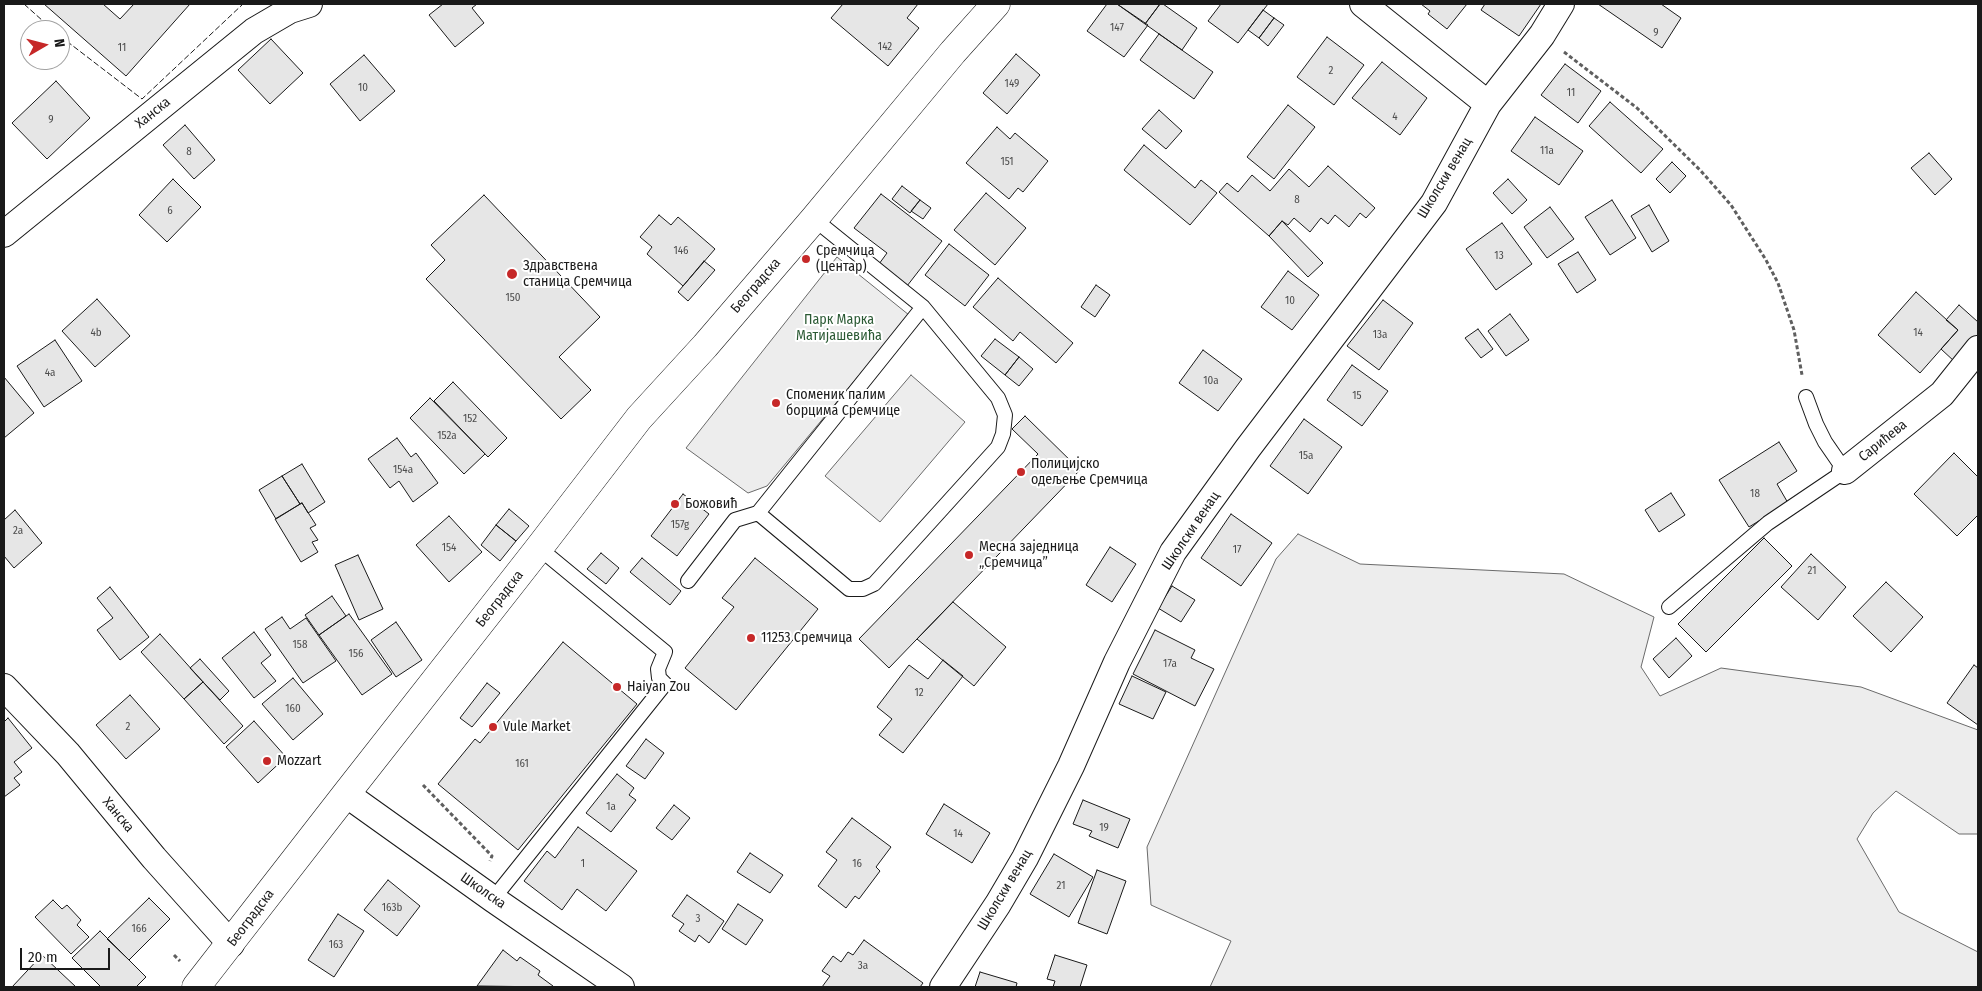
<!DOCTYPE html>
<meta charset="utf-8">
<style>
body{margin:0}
#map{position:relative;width:1982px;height:991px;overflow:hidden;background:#fff;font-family:"Fira Sans Condensed",sans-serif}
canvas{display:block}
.frame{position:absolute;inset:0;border:5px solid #1a1a1a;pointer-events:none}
.north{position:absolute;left:20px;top:20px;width:50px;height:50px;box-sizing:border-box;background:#fff;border:1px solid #a3a3a3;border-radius:50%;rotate:82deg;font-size:14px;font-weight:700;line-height:20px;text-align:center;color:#1a1a1a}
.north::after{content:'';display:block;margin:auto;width:18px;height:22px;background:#c62828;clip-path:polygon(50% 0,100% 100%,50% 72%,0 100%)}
.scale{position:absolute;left:20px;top:948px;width:90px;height:22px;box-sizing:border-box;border:2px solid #1a1a1a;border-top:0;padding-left:6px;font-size:15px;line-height:18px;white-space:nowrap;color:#1a1a1a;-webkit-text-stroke:4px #fff;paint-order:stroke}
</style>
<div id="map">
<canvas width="1982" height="991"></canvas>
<div class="frame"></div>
<div class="north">N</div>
<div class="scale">20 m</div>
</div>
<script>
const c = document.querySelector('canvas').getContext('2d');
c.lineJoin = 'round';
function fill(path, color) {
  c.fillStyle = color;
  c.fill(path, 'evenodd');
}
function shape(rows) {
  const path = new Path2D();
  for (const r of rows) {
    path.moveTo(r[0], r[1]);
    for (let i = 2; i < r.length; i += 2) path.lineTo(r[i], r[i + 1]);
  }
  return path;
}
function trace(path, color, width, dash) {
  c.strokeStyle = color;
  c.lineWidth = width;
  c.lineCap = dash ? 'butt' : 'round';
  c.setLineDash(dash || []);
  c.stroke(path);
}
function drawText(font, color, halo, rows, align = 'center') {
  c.font = font + ' "Fira Sans Condensed",sans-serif';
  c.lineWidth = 4;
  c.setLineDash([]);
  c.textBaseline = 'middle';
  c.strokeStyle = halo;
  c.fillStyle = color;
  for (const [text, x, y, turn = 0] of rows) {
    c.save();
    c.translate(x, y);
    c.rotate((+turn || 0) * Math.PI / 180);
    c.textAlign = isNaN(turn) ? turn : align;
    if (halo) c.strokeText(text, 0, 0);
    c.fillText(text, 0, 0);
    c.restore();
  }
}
const green = shape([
 [837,257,909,315,767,486,748,493,686,448,837,257],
 [911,375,965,422,880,522,825,476,911,375],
 [1298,534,1360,564,1564,574,1654,617,1641,667,1660,696,1721,668,1861,687,1978,730,1978,834,1959,834,1896,791,1873,813,1857,839,1899,912,1978,952,1978,987,1210,987,1231,941,1151,905,1147,847,1276,559,1298,534]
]);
fill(green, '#ededed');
trace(green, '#6a6a6a', 1);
const building = shape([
 [44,4,103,4,120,19,134,4,190,4,126,76,44,4],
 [443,4,477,4,472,8,484,23,455,47,429,15,443,4],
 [843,4,918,4,907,18,919,28,888,66,831,18,843,4],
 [1107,4,1117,4,1148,25,1124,57,1087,31,1107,4],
 [1117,4,1160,4,1145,24,1117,4],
 [1160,4,1163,4,1197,28,1182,50,1145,24,1160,4],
 [1221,4,1268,4,1238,43,1208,21,1221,4],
 [1421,4,1467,4,1447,29,1428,14,1430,11,1421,4],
 [1485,4,1541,4,1519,36,1481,10,1485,4],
 [1598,4,1661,4,1681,18,1662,48,1598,4],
 [1263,10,1274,18,1259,38,1248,30,1263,10],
 [1274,18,1284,25,1268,46,1259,38,1274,18],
 [1159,34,1213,72,1194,99,1140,60,1159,34],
 [1327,37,1364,65,1334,105,1297,77,1327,37],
 [271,39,303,73,270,104,238,70,271,39],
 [1016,54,1040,75,1007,114,983,93,1016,54],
 [364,55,395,91,360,121,330,84,364,55],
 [1382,62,1427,98,1400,135,1352,98,1382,62],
 [1565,64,1601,91,1578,123,1541,95,1565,64],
 [56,81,90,118,47,159,12,123,56,81],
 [1610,102,1663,149,1641,173,1589,126,1610,102],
 [1288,105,1315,127,1274,179,1247,157,1288,105],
 [1159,110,1182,131,1166,149,1142,129,1159,110],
 [1535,117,1583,151,1559,185,1511,151,1535,117],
 [185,125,215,160,194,179,163,145,185,125],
 [997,127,1010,139,1015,133,1048,161,1023,192,1018,188,1009,199,966,163,997,127],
 [1144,145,1195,188,1201,180,1217,193,1190,225,1124,170,1144,145],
 [1929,153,1952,179,1935,195,1911,168,1929,153],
 [1672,162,1686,176,1670,193,1656,179,1672,162],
 [1328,166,1375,208,1366,218,1360,213,1349,227,1335,215,1328,224,1321,218,1310,232,1294,218,1288,225,1282,221,1269,236,1219,192,1227,183,1238,192,1252,175,1270,191,1289,169,1309,187,1328,166],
 [173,179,201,207,167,242,139,215,173,179],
 [1508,179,1527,200,1512,214,1493,193,1508,179],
 [902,186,920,200,910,213,892,199,902,186],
 [986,193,1026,228,995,265,954,230,986,193],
 [881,194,942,241,907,286,879,264,887,253,854,228,881,194],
 [484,195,600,317,559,357,591,390,561,419,426,279,445,260,431,245,484,195],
 [920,200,931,208,923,219,911,211,920,200],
 [1612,200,1636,238,1610,255,1585,217,1612,200],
 [1649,205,1669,241,1652,252,1631,216,1649,205],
 [1550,207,1574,239,1547,258,1524,227,1550,207],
 [659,215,671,225,678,217,715,249,683,286,647,254,652,247,640,237,659,215],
 [1282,221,1323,263,1308,277,1269,236,1282,221],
 [1502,223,1532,264,1496,290,1466,249,1502,223],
 [949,244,989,275,965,306,925,275,949,244],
 [1578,252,1596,280,1577,293,1558,264,1578,252],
 [704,261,715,270,688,301,678,292,704,261],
 [1288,271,1319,295,1292,330,1261,307,1288,271],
 [998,278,1073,343,1056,363,1020,332,1013,341,973,307,998,278],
 [1096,285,1110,295,1095,317,1081,307,1096,285],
 [1916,292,1958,330,1920,373,1878,335,1916,292],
 [97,299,130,336,95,367,62,331,97,299],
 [1383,300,1413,323,1379,370,1347,346,1383,300],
 [1959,305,1978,322,1978,335,1955,362,1941,349,1958,330,1946,320,1959,305],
 [1510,314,1529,340,1506,356,1488,331,1510,314],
 [1478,329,1493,349,1481,358,1465,338,1478,329],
 [995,339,1019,357,1005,375,981,356,995,339],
 [55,340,82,381,44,407,17,366,55,340],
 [1203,350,1242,379,1218,411,1179,383,1203,350],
 [1019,357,1033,369,1019,386,1005,375,1019,357],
 [1352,365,1388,391,1362,426,1327,400,1352,365],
 [4,377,34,413,4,438,4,377],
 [453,382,507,438,488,457,434,401,453,382],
 [430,398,485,454,464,474,410,418,430,398],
 [1025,416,1080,470,889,668,859,639,1038,454,1012,429,1025,416],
 [1304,419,1342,447,1308,494,1270,466,1304,419],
 [397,438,411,457,416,453,438,483,413,502,399,481,390,488,368,459,397,438],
 [1779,442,1797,471,1777,484,1788,503,1749,527,1719,480,1779,442],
 [1954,453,1978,477,1978,515,1957,536,1914,494,1954,453],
 [302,464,325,502,308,513,302,503,300,504,282,476,302,464],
 [282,476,300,504,276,519,259,490,282,476],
 [1671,493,1685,515,1659,532,1645,510,1671,493],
 [683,494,709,514,677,556,651,536,683,494],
 [302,503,316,525,310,528,318,540,312,542,318,552,301,562,275,519,302,503],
 [509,509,529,526,516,541,496,525,509,509],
 [15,510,42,543,14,568,4,556,4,520,15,510],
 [1231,514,1272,543,1241,586,1201,558,1231,514],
 [449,516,482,552,449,582,416,545,449,516],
 [496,525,516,541,500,561,481,545,496,525],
 [1764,538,1792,566,1706,652,1678,624,1764,538],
 [1110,547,1136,564,1112,602,1086,585,1110,547],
 [601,553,619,568,606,584,587,569,601,553],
 [1811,554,1846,587,1818,620,1781,587,1811,554],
 [358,555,383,609,359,620,335,565,358,555],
 [642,558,681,591,670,605,630,572,642,558],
 [755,558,818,609,736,710,685,668,734,607,722,598,755,558],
 [1886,582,1923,617,1891,652,1853,616,1886,582],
 [1172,586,1195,600,1181,622,1158,608,1172,586],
 [110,587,149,637,120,660,97,630,113,618,97,598,110,587],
 [332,596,346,616,319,635,305,615,332,596],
 [953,602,1006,647,974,686,917,639,953,602],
 [349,614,392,674,362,695,319,635,349,614],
 [282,617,290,629,306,618,336,661,303,683,265,629,282,617],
 [396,622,422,660,396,677,371,640,396,622],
 [1155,630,1195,650,1191,658,1214,669,1195,706,1133,674,1155,630],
 [254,632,271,655,261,663,276,681,254,698,222,658,254,632],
 [160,634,203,682,184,699,141,652,160,634],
 [1676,638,1692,656,1669,678,1653,659,1676,638],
 [563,642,637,704,518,850,438,784,475,739,480,743,563,642],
 [200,659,229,691,220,700,190,668,200,659],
 [943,660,963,676,903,753,879,735,892,719,877,707,909,665,928,679,943,660],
 [1974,665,1978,668,1978,725,1947,703,1974,665],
 [1132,676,1166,692,1153,719,1119,704,1132,676],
 [293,678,323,714,293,740,262,704,293,678],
 [203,682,243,726,224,744,184,699,203,682],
 [487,683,500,693,472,727,460,718,487,683],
 [130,695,160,729,126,759,96,725,130,695],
 [8,718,32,748,14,762,22,772,14,778,20,785,4,797,4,722,8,718],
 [254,721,286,757,258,783,226,747,254,721],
 [646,739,664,753,645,779,626,766,646,739],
 [617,774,634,788,629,795,636,800,611,832,586,813,617,774],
 [1083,800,1130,819,1118,848,1089,836,1092,831,1073,824,1083,800],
 [944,804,990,833,972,863,926,834,944,804],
 [674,805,690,818,672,840,656,828,674,805],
 [852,818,891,847,876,867,880,871,859,899,855,896,846,908,818,886,837,860,826,852,852,818],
 [578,827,637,871,606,911,577,889,562,910,524,881,547,851,555,858,578,827],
 [750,853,783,875,770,893,737,872,750,853],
 [1054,854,1093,877,1069,917,1030,894,1054,854],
 [1097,870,1126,881,1107,934,1078,923,1097,870],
 [388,880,420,906,397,936,364,910,388,880],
 [687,895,724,921,709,943,699,935,695,942,679,931,684,924,672,916,687,895],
 [149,898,170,919,129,960,107,939,149,898],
 [53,900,62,909,67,905,81,920,77,925,89,937,71,954,35,917,53,900],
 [738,904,763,920,746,945,722,929,738,904],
 [338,914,364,931,334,977,308,960,338,914],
 [100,931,146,977,136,987,101,987,72,958,100,931],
 [864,940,923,983,920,987,822,987,830,976,822,971,833,956,841,962,848,952,853,955,864,940],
 [503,950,517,961,520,957,540,971,538,975,553,986,552,987,477,986,503,950],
 [42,955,76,987,12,987,42,955],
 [1055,955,1087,965,1080,987,1053,987,1055,981,1047,979,1055,955],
 [980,972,1017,983,1016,987,975,987,980,972]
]);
fill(building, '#e6e6e6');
trace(building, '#1a1a1a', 1);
const lane = shape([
 [758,513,923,307],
 [688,581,735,520,758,513,849,589,863,589,874,584,998,447,1003,434,1005,415,998,398,923,307,814,219],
 [1669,607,1768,523,1845,471,1825,442,1816,424,1806,397],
 [493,899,665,684,659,678,658,669,665,652,539,548]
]);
const street = shape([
 [1488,104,1542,35,1561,4],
 [4,234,254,31,290,10,309,4],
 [1845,471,1942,394,1978,349],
 [4,687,68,754,154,858,231,944],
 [346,794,493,899,621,987],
 [943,987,998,904,1025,858,1071,766,1117,662,1173,552,1248,448,1434,203,1488,104,1363,4]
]);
const secondary = shape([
 [196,987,346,794,539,548,639,418,705,346,814,219,953,52,996,4]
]);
trace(lane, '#1a1a1a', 16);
trace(street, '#1a1a1a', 28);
trace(secondary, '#1a1a1a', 29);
trace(shape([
 [1564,52,1637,108,1701,171,1731,205,1766,260,1778,283,1794,330,1802,375],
 [423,785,492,856,490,861],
 [174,955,180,961]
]), '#5f5f5f', 3, [4, 2.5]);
trace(lane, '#fff', 14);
trace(street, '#fff', 26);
trace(secondary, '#fff', 28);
trace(shape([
 [24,4,53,30],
 [60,36,142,99,243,4]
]), '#1a1a1a', 1, [6, 2.5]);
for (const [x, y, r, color] of [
 [806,259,5,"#c62828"],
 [512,274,6,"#c62828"],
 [776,403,5,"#c62828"],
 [1021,472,5,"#c62828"],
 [675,504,5,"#c62828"],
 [969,555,5,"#c62828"],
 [751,638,5,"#c62828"],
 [617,687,5,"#c62828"],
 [493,727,5,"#c62828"],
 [267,761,5,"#c62828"]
]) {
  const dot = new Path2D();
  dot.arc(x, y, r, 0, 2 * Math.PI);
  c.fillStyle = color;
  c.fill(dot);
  trace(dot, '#fff', 2);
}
drawText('11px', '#4d4d4d', null, [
 ["147",1117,28],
 ["9",1656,33],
 ["142",885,47],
 ["11",122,48],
 ["2",1331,71],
 ["149",1012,84],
 ["10",363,88],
 ["11",1571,93],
 ["4",1395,117],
 ["9",51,120],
 ["11a",1547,151],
 ["8",189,152],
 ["151",1007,162],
 ["8",1297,200],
 ["6",170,211],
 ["146",681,251],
 ["13",1499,256],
 ["150",513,298],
 ["10",1290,301],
 ["4b",96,333],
 ["14",1918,333],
 ["13a",1380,335],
 ["4a",50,373],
 ["10a",1211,381],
 ["15",1357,396],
 ["152",470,419],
 ["152a",447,436],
 ["15a",1306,456],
 ["154a",403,470],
 ["18",1755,494],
 ["157g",680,525],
 ["2a",18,531],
 ["154",449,548],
 ["17",1237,550],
 ["21",1812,571],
 ["158",300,645],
 ["156",356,654],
 ["17a",1170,664],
 ["12",919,693],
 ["160",293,709],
 ["2",128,727],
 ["161",522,764],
 ["1a",611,807],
 ["19",1104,828],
 ["14",958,834],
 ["1",583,864],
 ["16",857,864],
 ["21",1061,886],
 ["163b",392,908],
 ["3",698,919],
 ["166",139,929],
 ["163",336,945],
 ["3a",863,966]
]);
drawText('14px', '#1a1a1a', '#fff', [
 ["Ханска",153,113,-39],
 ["Школски венац",1445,178,-59],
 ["Београдска",756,286,-49],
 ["Сарићева",1883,441,-39],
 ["Школски венац",1191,531,-56],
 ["Београдска",500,599,-52],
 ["Ханска",118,815,50],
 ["Школски венац",1005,890,-59],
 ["Школска",483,891,35],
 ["Београдска",251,918,-53]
]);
drawText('14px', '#1a1a1a', '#fff', [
 ["Сремчица",816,251],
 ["(Центар)",816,267],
 ["Здравствена",523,266],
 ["станица Сремчица",523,282],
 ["Споменик палим",786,395],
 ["борцима Сремчице",786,411],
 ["Полицијско",1031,464],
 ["одељење Сремчица",1031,480],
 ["Божовић",685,504],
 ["Месна заједница",979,547],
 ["„Сремчица”",979,563],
 ["11253 Сремчица",761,638],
 ["Haiyan Zou",627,687],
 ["Vule Market",503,727],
 ["Mozzart",277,761]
], 'left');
drawText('14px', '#2b5a34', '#fff', [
 ["Парк Марка",839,320],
 ["Матијашевића",839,336]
]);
</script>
